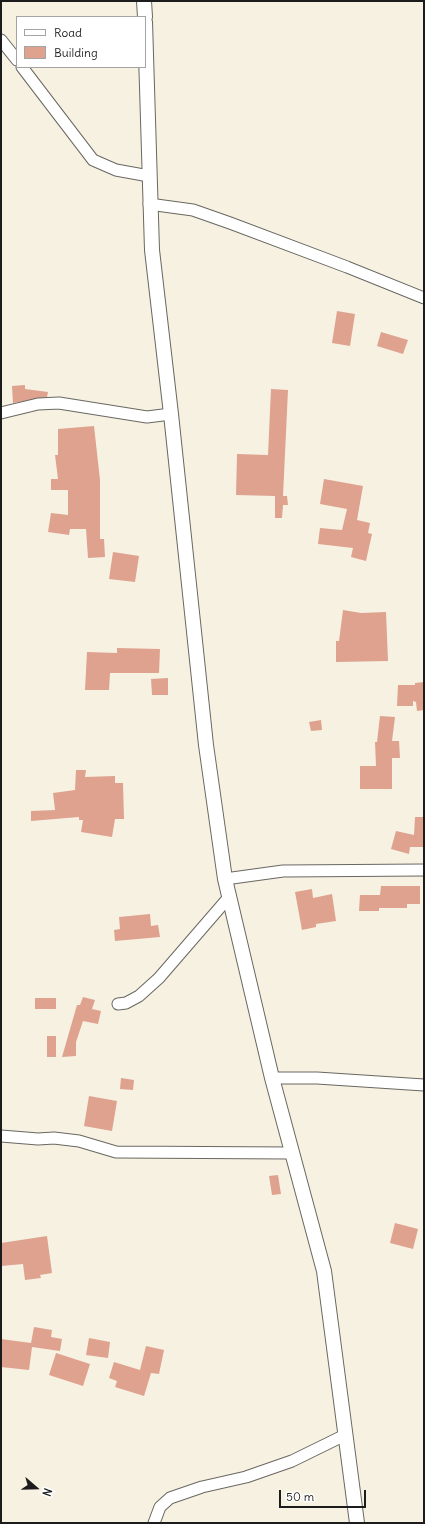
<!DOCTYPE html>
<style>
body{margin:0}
#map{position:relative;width:425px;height:1524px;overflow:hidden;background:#f7f1e2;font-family:Delius,sans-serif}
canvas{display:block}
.frame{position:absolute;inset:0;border:2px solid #1c1c1c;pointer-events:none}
.legend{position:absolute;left:16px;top:16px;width:130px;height:52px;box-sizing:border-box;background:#fff;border:1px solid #a4a4a4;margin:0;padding:5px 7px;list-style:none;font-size:12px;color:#1c1c1c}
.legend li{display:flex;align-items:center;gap:8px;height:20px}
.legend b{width:20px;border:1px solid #a4a4a4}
.north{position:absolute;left:16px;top:1468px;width:40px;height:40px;-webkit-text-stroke:3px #fff;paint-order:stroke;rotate:110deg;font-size:11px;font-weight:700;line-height:16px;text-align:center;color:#1c1c1c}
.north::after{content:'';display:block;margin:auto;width:14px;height:18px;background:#1c1c1c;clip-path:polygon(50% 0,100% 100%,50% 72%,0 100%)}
.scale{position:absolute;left:279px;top:1490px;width:87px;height:18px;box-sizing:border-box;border:2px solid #1c1c1c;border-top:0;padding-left:5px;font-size:12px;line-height:14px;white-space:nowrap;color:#1c1c1c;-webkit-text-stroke:3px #fff;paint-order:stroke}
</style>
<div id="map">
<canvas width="425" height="1524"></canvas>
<div class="frame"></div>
<ul class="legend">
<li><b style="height:5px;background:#fff"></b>Road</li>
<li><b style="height:11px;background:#dea28f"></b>Building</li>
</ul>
<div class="north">N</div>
<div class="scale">50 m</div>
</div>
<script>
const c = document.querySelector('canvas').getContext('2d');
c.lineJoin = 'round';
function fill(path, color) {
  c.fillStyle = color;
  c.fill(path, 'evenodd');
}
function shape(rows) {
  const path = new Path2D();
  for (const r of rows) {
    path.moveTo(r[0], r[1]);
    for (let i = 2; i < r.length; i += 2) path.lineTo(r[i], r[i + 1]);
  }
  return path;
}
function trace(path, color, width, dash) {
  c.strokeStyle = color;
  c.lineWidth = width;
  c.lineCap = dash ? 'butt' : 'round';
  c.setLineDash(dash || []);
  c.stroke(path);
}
fill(shape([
 [337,311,355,314,350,346,332,343],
 [381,332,408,340,403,354,377,346],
 [25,385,25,389,48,392,47,397,13,403,12,386],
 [271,389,288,390,283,496,287,496,288,505,283,505,282,518,275,518,275,496,236,495,237,454,268,455],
 [94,426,100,480,100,539,104,539,105,557,88,558,86,529,70,529,69,535,48,532,51,513,68,515,68,490,51,490,51,479,58,479,55,455,58,455,58,429],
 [324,479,363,486,357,520,370,523,368,533,372,534,366,561,351,557,353,548,318,544,320,528,342,530,347,509,320,504],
 [113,552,139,556,135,582,109,579],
 [343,610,361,613,386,612,388,661,336,662,336,641,339,641],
 [117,648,160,649,159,673,110,673,109,690,85,690,87,652,117,653],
 [168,678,168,695,152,695,151,679],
 [424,682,424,710,417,711,416,702,413,701,413,706,397,706,398,685,415,685,415,683],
 [380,716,395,717,392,741,399,741,400,758,392,758,392,789,360,789,360,766,376,766,375,742,377,742],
 [321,720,322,730,311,731,309,722],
 [76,770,86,770,85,777,115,776,115,783,123,783,124,819,115,819,112,837,81,832,83,820,79,820,79,817,31,821,31,811,55,810,53,793,75,790],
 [415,817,424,817,424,847,410,847,409,854,391,849,396,831,414,835],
 [381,886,420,886,420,904,407,904,407,908,379,908,379,911,359,911,360,895,380,895],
 [312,889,313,898,332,894,336,921,316,924,316,927,302,930,295,892],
 [150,914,151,926,158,925,160,937,115,941,114,930,120,929,119,917],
 [83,997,95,1000,92,1009,101,1011,98,1024,83,1021,76,1042,76,1056,62,1057,77,1005,80,1005],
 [35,998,56,998,56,1009,35,1009],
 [47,1036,56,1036,56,1057,47,1057],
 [121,1078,134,1080,133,1090,120,1089],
 [89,1096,117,1101,112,1131,84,1126],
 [278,1175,281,1194,272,1195,269,1176],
 [395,1223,418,1229,413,1249,390,1243],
 [47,1236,52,1273,40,1275,41,1278,25,1280,23,1264,1,1266,1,1243],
 [34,1327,52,1330,51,1337,62,1339,60,1351,32,1347,29,1370,1,1367,1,1339,31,1343],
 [89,1338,110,1342,108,1358,86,1355],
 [146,1346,164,1350,159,1374,151,1373,144,1396,115,1387,117,1381,109,1378,114,1362,140,1370],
 [56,1353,90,1364,83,1386,49,1375]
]), '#dea28f');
const minor = shape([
 [1,40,17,60],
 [22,67,93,160,116,170,149,176],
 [149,204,193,210,230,223,347,267,424,298],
 [1,413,38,404,59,403,147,417,171,414],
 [225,879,283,871,424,870],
 [118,1004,126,1003,139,996,159,978,229,897],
 [272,1078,317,1078,424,1085],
 [1,1136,38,1139,54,1138,79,1141,116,1152,291,1153],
 [154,1523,160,1507,170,1498,202,1487,246,1477,292,1461,345,1435]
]);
const tertiary = shape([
 [144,1,145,17],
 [145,22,152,250,171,414,206,745,225,879,272,1078,324,1271,357,1523]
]);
trace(minor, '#696761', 13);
trace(tertiary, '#696761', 16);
trace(minor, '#fff', 11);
trace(tertiary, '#fff', 14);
</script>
